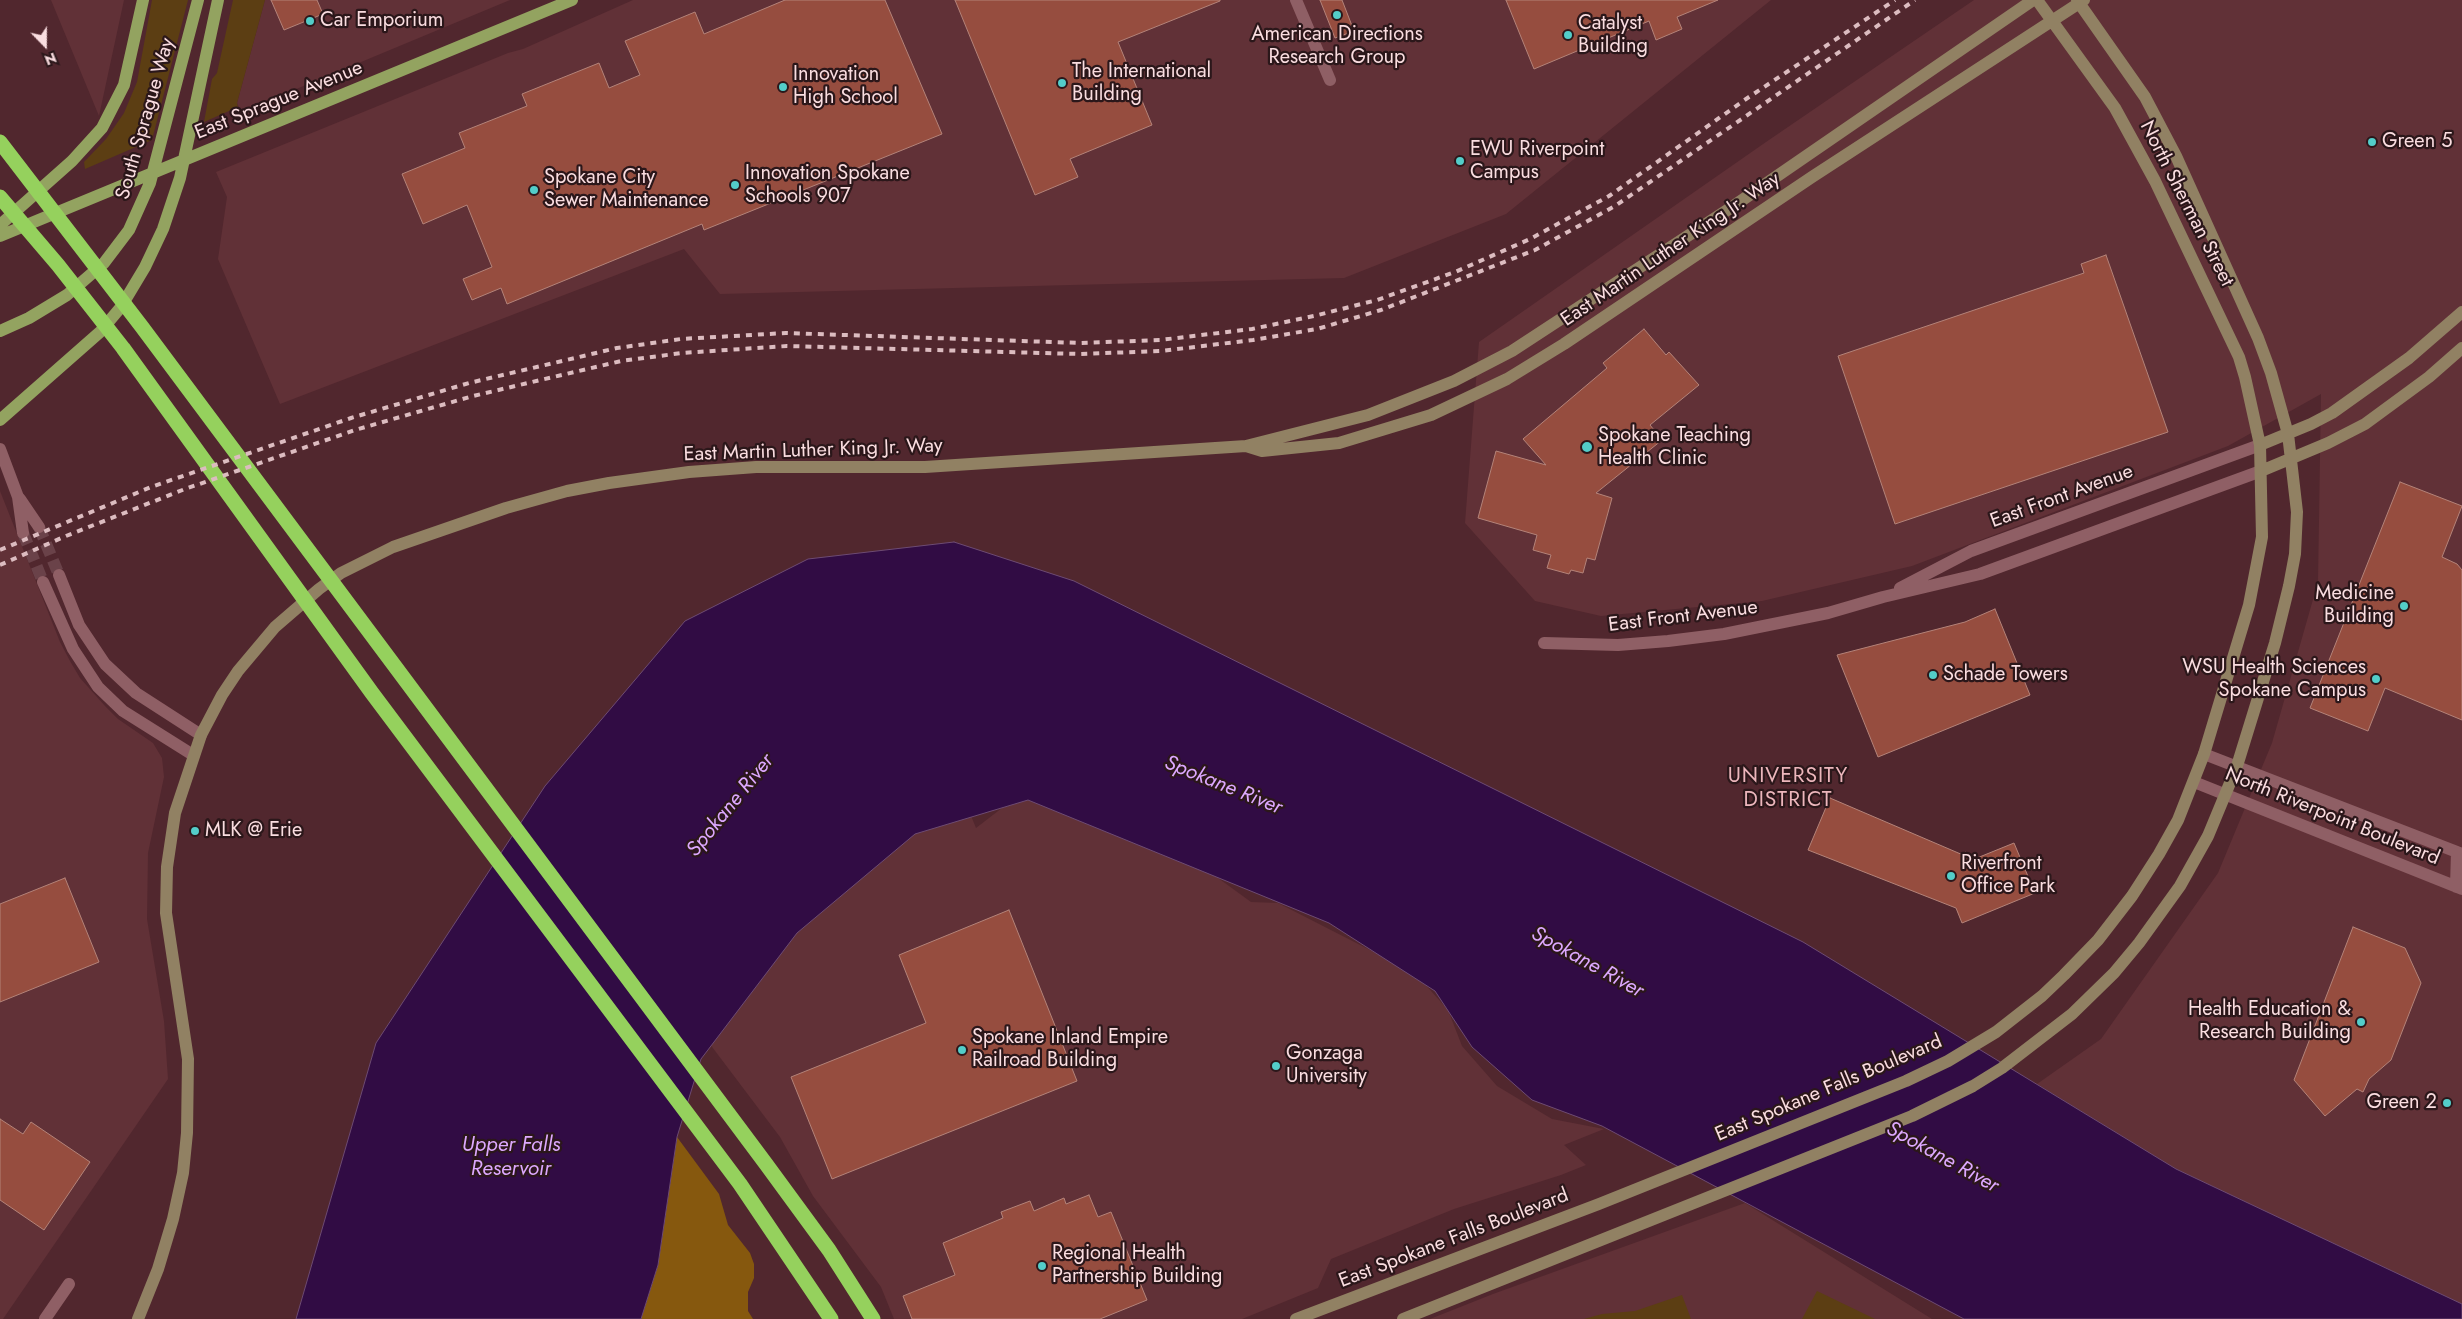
<!DOCTYPE html>
<style>
body{margin:0}
#map{position:relative;width:2462px;height:1319px;overflow:hidden;background:#51272e;font-family:Jost,sans-serif}
canvas{display:block}
.north{position:absolute;left:20px;top:20px;width:50px;height:50px;-webkit-text-stroke:4px #2b171a;paint-order:stroke;rotate:158deg;font-size:14px;font-weight:700;line-height:20px;text-align:center;color:#fadde0}
.north::after{content:'';display:block;margin:auto;width:18px;height:22px;background:#fadde0;clip-path:polygon(50% 0,100% 100%,50% 72%,0 100%)}
</style>
<div id="map">
<canvas width="2462" height="1319"></canvas>
<div class="north">N</div>
</div>
<script>
const c = document.querySelector('canvas').getContext('2d');
c.lineJoin = 'round';
function fill(path, color) {
  c.fillStyle = color;
  c.fill(path, 'evenodd');
}
function shape(rows) {
  const path = new Path2D();
  for (const r of rows) {
    path.moveTo(r[0], r[1]);
    for (let i = 2; i < r.length; i += 2) path.lineTo(r[i], r[i + 1]);
  }
  return path;
}
function trace(path, color, width, dash) {
  c.strokeStyle = color;
  c.lineWidth = width;
  c.lineCap = dash ? 'butt' : 'round';
  c.setLineDash(dash || []);
  c.stroke(path);
}
function drawText(font, color, halo, rows, align = 'center') {
  c.font = font + ' Jost,sans-serif';
  c.lineWidth = 4.5;
  c.setLineDash([]);
  c.textBaseline = 'middle';
  c.strokeStyle = halo;
  c.fillStyle = color;
  for (const [text, x, y, turn = 0] of rows) {
    c.save();
    c.translate(x, y);
    c.rotate((+turn || 0) * Math.PI / 180);
    c.textAlign = isNaN(turn) ? turn : align;
    if (halo) c.strokeText(text, 0, 0);
    c.fillText(text, 0, 0);
    c.restore();
  }
}
fill(shape([
 [51,0,124,0,99,116],
 [265,0,510,0,241,112,237,103],
 [633,0,1771,0,1506,214,1344,278,720,294,684,249,280,404,218,259,227,197,216,172,508,53,523,49],
 [1974,0,2462,0,2462,1306,2176,1169,2037,1084,2101,1039,2218,873,2272,743,2318,582,2321,394,2228,446,1912,566,1762,601,1601,616,1535,601,1465,523,1479,342,1766,142],
 [0,491,60,642,70,661,80,678,105,706,118,719,153,743,162,758,164,777,148,853,147,919,164,1021,168,1079,3,1319,0,1319],
 [899,638,976,828,1002,808,1033,797,1207,870,1251,902,1278,903,1415,973,1448,1010,1462,1046,1497,1086,1552,1119,1604,1129,1564,1145,1586,1165,1561,1175,1454,1209,1331,1259,1318,1288,1242,1319,894,1319,881,1287,813,1196,780,1137,593,889],
 [1745,1203,1932,1319,1430,1319,1493,1294]
]), '#613137');
fill(shape([
 [152,0,188,0,152,140,85,169,84,162,106,139,124,113,137,82],
 [233,0,265,0,237,103,238,107,204,122,212,79,217,73],
 [1817,1291,1875,1319,1802,1319],
 [1682,1295,1691,1319,1584,1319,1602,1314,1635,1311]
]), '#5c3e13');
fill(shape([
 [677,1137,719,1194,728,1225,750,1253,754,1264,754,1278,748,1292,748,1311,753,1319,641,1319,658,1265]
]), '#86580e');
const water = shape([
 [954,542,1074,581,1803,942,2176,1169,2462,1304,2462,1319,1964,1319,1602,1126,1532,1100,1472,1047,1435,991,1329,923,1028,800,915,834,797,933,701,1059,677,1137,658,1265,641,1319,296,1319,376,1043,545,786,685,621,808,559,954,542]
]);
fill(water, '#310c44');
trace(water, '#6d4b73', 1);
const building = shape([
 [271,0,317,0,323,14,284,30,271,0],
 [785,0,885,0,942,134,704,230,702,224,507,304,501,288,472,300,463,279,492,267,467,205,423,224,402,174,465,148,459,133,527,106,522,94,599,63,609,88,640,75,625,41,695,12,704,34,785,0],
 [955,0,1220,0,1220,1,1118,42,1152,125,1070,159,1078,177,1035,195,955,0],
 [1320,0,1342,0,1354,31,1335,38,1320,0],
 [1506,0,1718,0,1677,17,1682,29,1656,40,1649,21,1534,69,1506,0],
 [2106,255,2168,432,1895,524,1838,356,2084,273,2081,264,2106,255],
 [1644,329,1666,355,1669,352,1699,385,1650,425,1662,440,1596,493,1612,498,1595,560,1587,558,1583,573,1571,570,1569,574,1547,568,1551,555,1533,550,1537,535,1478,518,1496,451,1546,465,1523,439,1607,368,1603,363,1644,329],
 [2400,482,2462,506,2442,557,2457,564,2462,570,2462,720,2385,688,2368,731,2310,708,2400,482],
 [1995,609,2030,695,1878,757,1837,655,1965,622,1995,609],
 [1830,798,1963,855,1965,852,1977,858,2014,843,2035,893,1962,923,1956,908,1808,850,1830,798],
 [65,878,99,962,0,1002,0,904,65,878],
 [1009,910,1077,1081,832,1179,791,1077,926,1023,899,955,1009,910],
 [2353,927,2405,948,2421,983,2391,1060,2369,1079,2363,1092,2357,1089,2325,1116,2294,1080,2353,927],
 [0,1119,23,1134,31,1122,90,1162,44,1230,0,1200,0,1119],
 [1089,1195,1098,1217,1111,1212,1147,1300,1100,1319,912,1319,903,1296,955,1275,943,1243,1003,1218,1001,1212,1030,1201,1034,1211,1064,1198,1066,1204,1089,1195]
]);
fill(building, '#964d3f');
trace(building, '#b48379', 1);
trace(shape([
 [39,527,59,575],
 [23,533,43,582]
]), '#6a4249', 12, [12, 6]);
trace(shape([
 [1296,0,1330,80],
 [0,449,18,497,23,533],
 [20,499,39,527],
 [59,575,79,625,105,664,136,693,201,735],
 [43,582,73,649,98,687,123,711,193,755],
 [1900,588,1971,551,2260,445],
 [1544,643,1618,645,1668,641,1724,634,1828,613,1883,597,1980,574,2261,471],
 [2204,754,2462,854],
 [2194,782,2462,889],
 [2456,887,2457,852],
 [45,1319,69,1284]
]), '#8f5f65', 12);
trace(shape([
 [2260,445,2311,424,2332,413,2409,358,2462,312],
 [1246,446,1262,451,1339,443,1431,415,1507,379,1564,344,1812,177,2084,0],
 [2261,471,2328,443,2365,424,2429,377,2462,348],
 [138,1319,158,1269,173,1219,183,1173,187,1133,188,1059,166,913,167,867,175,813,201,735,222,695,238,671,275,627,319,589,341,573,393,547,506,508,567,491,609,483,689,472,756,467,925,467,1246,446,1368,415,1454,381,1512,351,1735,205,2033,0],
 [1296,1319,1599,1204,1906,1081,1948,1061,1996,1032,2042,996,2064,975,2098,940,2132,896,2159,854,2178,820,2204,754,2249,605,2262,537,2260,445,2245,377,2239,357,2155,181,2115,108,2037,0],
 [1403,1319,1912,1116,1973,1086,2002,1068,2072,1014,2114,973,2139,943,2180,886,2208,836,2237,766,2275,643,2289,586,2295,554,2297,512,2288,434,2271,373,2258,338,2176,156,2145,97,2077,0]
]), '#918163', 12);
trace(shape([
 [0,225,72,161,102,128,124,85,143,0],
 [0,236,572,0],
 [0,331,29,318,67,295,104,263,129,230,150,183,198,0],
 [0,420,100,332,121,307,145,267,163,229,180,178,218,0]
]), '#93a360', 12);
trace(shape([
 [0,142,142,327,766,1164,829,1250,873,1319],
 [0,197,58,265,123,348,372,693,740,1184,831,1319]
]), '#95d15d', 15);
trace(shape([
 [0,550,151,487,351,418,469,383,617,348,681,339,786,333,1081,343,1160,340,1252,329,1314,316,1377,300,1455,272,1530,239,1609,196,1746,99,1895,0],
 [0,565,66,536,185,489,355,430,473,396,621,361,682,353,787,346,1080,354,1161,351,1253,340,1317,329,1381,310,1535,250,1615,206,1915,0]
]), '#dcbcc0', 4, [6, 6]);
for (const [x, y, r, color] of [
 [1337,15,5,"#53cdc9"],
 [310,21,5,"#53cdc9"],
 [1568,35,5,"#53cdc9"],
 [1062,83,5,"#53cdc9"],
 [783,87,5,"#53cdc9"],
 [2372,142,5,"#53cdc9"],
 [1460,161,5,"#53cdc9"],
 [735,185,5,"#53cdc9"],
 [534,190,5,"#53cdc9"],
 [1587,447,6,"#53cdc9"],
 [2404,606,5,"#53cdc9"],
 [1933,675,5,"#53cdc9"],
 [2376,679,5,"#53cdc9"],
 [195,831,5,"#53cdc9"],
 [1951,876,5,"#53cdc9"],
 [2361,1022,5,"#53cdc9"],
 [962,1050,5,"#53cdc9"],
 [1276,1066,5,"#53cdc9"],
 [2447,1103,5,"#53cdc9"],
 [1042,1266,5,"#53cdc9"]
]) {
  const dot = new Path2D();
  dot.arc(x, y, r, 0, 2 * Math.PI);
  c.fillStyle = color;
  c.fill(dot);
  trace(dot, '#2b171a', 2);
}
drawText('20px', '#fadde0', '#2b171a', [
 ["Car Emporium",320,21],
 ["Catalyst",1578,24],
 ["Building",1578,47],
 ["American Directions",1337,35,"center"],
 ["Research Group",1337,58,"center"],
 ["The International",1072,72],
 ["Building",1072,95],
 ["Innovation",793,75],
 ["High School",793,98],
 ["Green 5",2382,142],
 ["EWU Riverpoint",1470,150],
 ["Campus",1470,173],
 ["Innovation Spokane",745,174],
 ["Schools 907",745,197],
 ["Spokane City",544,178],
 ["Sewer Maintenance",544,201],
 ["Spokane Teaching",1598,436],
 ["Health Clinic",1598,459],
 ["Medicine",2394,594,"right"],
 ["Building",2394,617,"right"],
 ["WSU Health Sciences",2366,668,"right"],
 ["Spokane Campus",2366,691,"right"],
 ["Schade Towers",1943,675],
 ["MLK @ Erie",205,831],
 ["Riverfront",1961,864],
 ["Office Park",1961,887],
 ["Health Education &",2351,1010,"right"],
 ["Research Building",2351,1033,"right"],
 ["Spokane Inland Empire",972,1038],
 ["Railroad Building",972,1061],
 ["Gonzaga",1286,1054],
 ["University",1286,1077],
 ["Green 2",2437,1103,"right"],
 ["Regional Health",1052,1254],
 ["Partnership Building",1052,1277]
], 'left');
drawText('20px', '#fadde0', '#2b171a', [
 ["East Sprague Avenue",279,101,-22],
 ["South Sprague Way",146,119,-74],
 ["North Sherman Street",2186,204,63],
 ["East Martin Luther King Jr. Way",1671,250,-34],
 ["East Martin Luther King Jr. Way",813,451,-2],
 ["East Front Avenue",2062,497,-20],
 ["East Front Avenue",1683,617,-7],
 ["North Riverpoint Boulevard",2332,817,22],
 ["East Spokane Falls Boulevard",1829,1089,-23],
 ["East Spokane Falls Boulevard",1454,1239,-21]
]);
c.letterSpacing = '1px';
drawText('21px', '#ecb6bc', '#2b171a', [
 ["UNIVERSITY",1788,777],
 ["DISTRICT",1788,801]
]);
c.letterSpacing = '0px';
drawText('italic 21px', '#dda8ff', '#2b171a', [
 ["Spokane River",1223,786,22],
 ["Spokane River",731,806,-51],
 ["Spokane River",1587,963,29],
 ["Upper Falls",511,1146],
 ["Reservoir",511,1170],
 ["Spokane River",1942,1158,29]
]);
</script>
